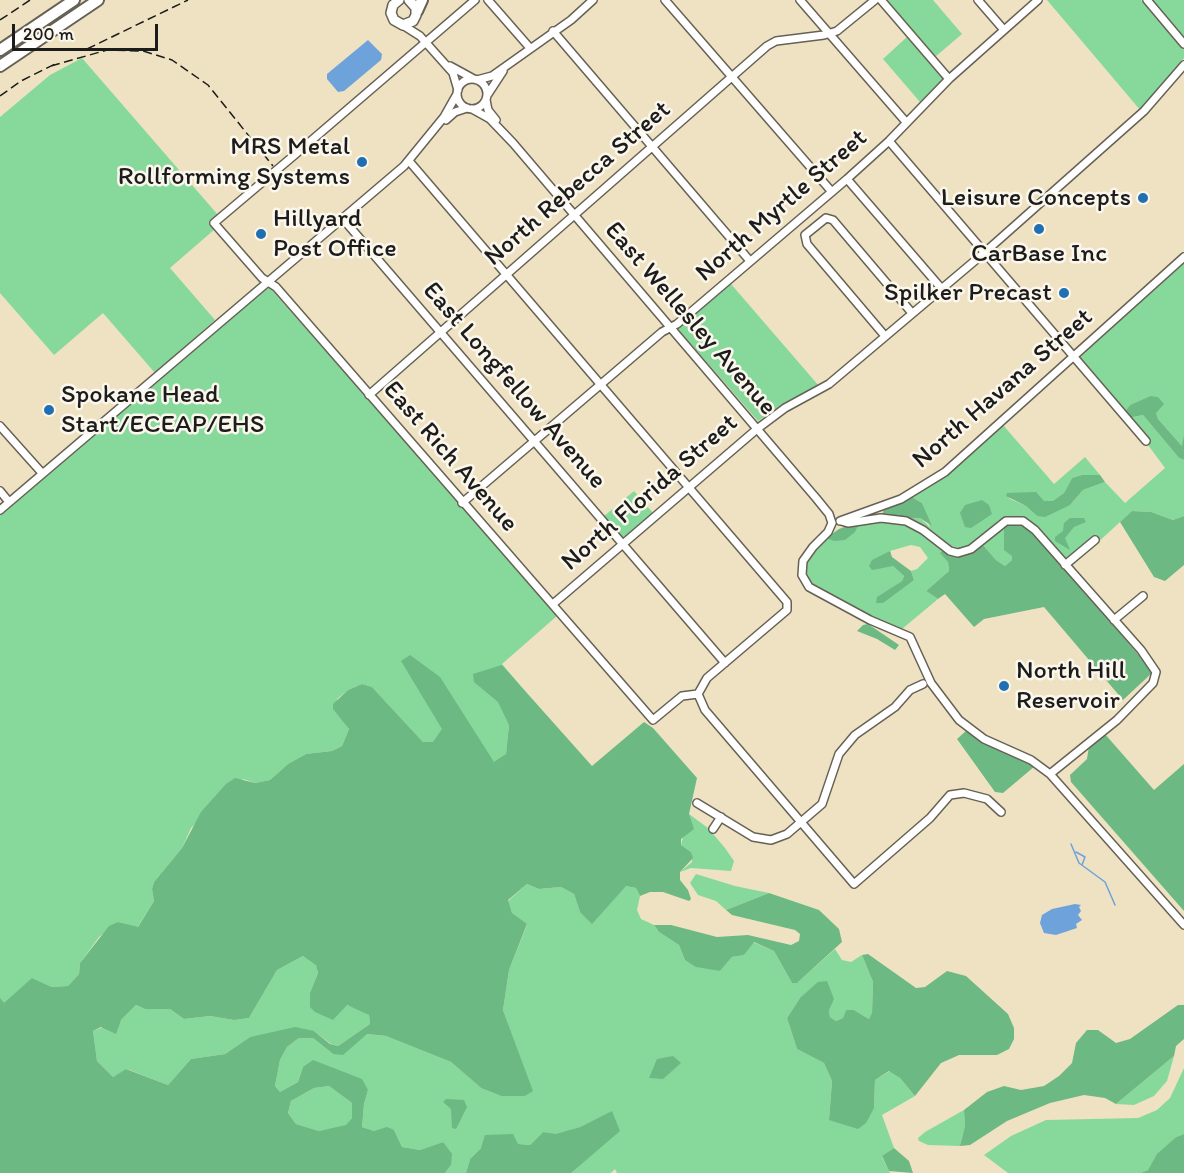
<!DOCTYPE html>
<style>
body{margin:0}
#map{position:relative;width:1184px;height:1173px;overflow:hidden;background:#efe2c2;font-family:Itim,sans-serif}
canvas{display:block}
.scale{position:absolute;left:12px;top:24px;width:146px;height:27px;box-sizing:border-box;border:3px solid #1c1c1c;border-top:0;padding-left:8px;font-size:18px;line-height:21px;white-space:nowrap;color:#1c1c1c;-webkit-text-stroke:4px #fbf7ec;paint-order:stroke}
</style>
<div id="map">
<canvas width="1184" height="1173"></canvas>
<div class="scale">200 m</div>
</div>
<script>
const c = document.querySelector('canvas').getContext('2d');
c.lineJoin = 'round';
function fill(path, color) {
  c.fillStyle = color;
  c.fill(path, 'evenodd');
}
function shape(rows) {
  const path = new Path2D();
  for (const r of rows) {
    if (r.length === 3) {
      path.moveTo(r[0] + r[2], r[1]);
      path.arc(r[0], r[1], r[2], 0, 2 * Math.PI);
      continue;
    }
    path.moveTo(r[0], r[1]);
    for (let i = 2; i < r.length; i += 2) path.lineTo(r[i], r[i + 1]);
  }
  return path;
}
function trace(path, color, width, dash) {
  c.strokeStyle = color;
  c.lineWidth = width;
  c.lineCap = dash ? 'butt' : 'round';
  c.setLineDash(dash || []);
  c.stroke(path);
}
function drawText(font, color, halo, rows, align = 'center') {
  c.font = font + ' Itim,sans-serif';
  c.lineWidth = 5;
  c.setLineDash([]);
  c.textBaseline = 'middle';
  c.strokeStyle = halo;
  c.fillStyle = color;
  for (const [text, x, y, turn = 0] of rows) {
    c.save();
    c.translate(x, y);
    c.rotate((+turn || 0) * Math.PI / 180);
    c.textAlign = isNaN(turn) ? turn : align;
    if (halo) c.strokeText(text, 0, 0);
    c.fillText(text, 0, 0);
    c.restore();
  }
}
fill(shape([
 [886,0,933,0,962,34,935,57],
 [1047,0,1141,0,1184,50,1184,58,1141,111],
 [1152,0,1184,0,1184,38],
 [908,36,943,77,943,80,920,102,883,59],
 [82,58,218,215,209,222,215,229,170,268,215,320,155,373,103,313,54,355,0,293,0,117,50,75],
 [1184,258,1184,434,1183,447,1158,419,1150,396,1130,405,1124,413,1079,357,1081,352],
 [731,284,819,386,784,403,758,421,677,328],
 [270,288,558,615,502,664,519,684,509,725,506,754,492,778,423,742,372,687,362,684,348,690,337,699,342,719,349,729,342,746,332,751,306,754,288,764,270,780,255,783,243,779,191,828,182,848,154,882,152,889,154,901,137,928,118,922,99,937,80,963,79,974,68,986,52,987,32,978,163,1148,247,1173,0,1173,0,515,264,290],
 [1143,415,1179,458,1184,460,1184,516,1173,520,1151,512,1132,511,1070,568,1037,528,1018,517,999,520,970,548,954,550,920,524,906,519,920,518,930,527,922,503,912,497,942,477,1003,425,1054,484,1085,457,1100,475,1082,475,1072,478,1064,493,1053,502,1008,498,1026,506,1037,516,1070,505,1083,490,1105,482,1125,503,1165,468,1128,418],
 [634,491,654,514,623,538,603,517],
 [869,520,902,522,917,528,944,550,948,562,949,571,926,591,938,599,902,629,819,593,809,585,805,577,805,562,809,555,826,538,860,521],
 [911,545,920,547,928,558,917,569,911,571,914,580,878,597,902,581,904,576,893,566,890,551],
 [1004,525,1012,555,1012,560,1005,566,996,560,982,544],
 [689,814,708,828,725,848,734,861,731,871,691,868,680,872,692,862,691,852,681,845],
 [696,874,735,886,769,893,726,910,716,901,698,895,690,883],
 [527,884,539,889,561,887,574,894,580,912,626,886,636,888,640,896,637,910,641,919,654,925,659,932,679,945,685,960,720,971,732,957,744,955,753,942,774,951,792,983,798,982,835,949,842,960,851,962,862,955,873,982,872,1014,869,1019,854,1010,846,1010,843,1018,836,1021,830,1017,829,1010,800,998,787,1018,797,1049,824,1063,832,1081,829,1120,874,1108,875,1080,890,1071,900,1078,915,1096,882,1115,894,1148,882,1157,890,1173,617,1173,615,1169,611,1173,571,1173,611,1112,580,1127,556,1135,543,1132,530,1145,518,1144,481,1148,470,1159,466,1173,445,1173,451,1165,443,1142,420,1150,402,1147,394,1130,374,1131,362,1127,364,1104,368,1090,303,1067,298,1082,280,1092,275,1086,280,1060,287,1047,299,1038,313,1038,333,1054,367,1034,386,1036,451,1062,481,1088,501,1096,525,1096,532,1090,503,1010,509,970,527,925,512,913,508,901],
 [303,956,316,964,318,973,310,993,361,1010,369,1015,370,1024,338,1046,331,1044,314,1031,250,1037,225,1054,191,1059,168,1085,127,1069,113,1077,97,1061,93,1031,121,1020,136,1005,145,1009,170,1009,184,1019,210,1016,234,1020,249,1018,277,970],
 [1174,1056,1167,1081,1154,1096,1134,1105,1116,1104],
 [1184,1068,1184,1134,1176,1137,1158,1154,1148,1170,1141,1173,1008,1173,984,1155,1011,1136,1046,1120,1138,1118,1157,1110,1170,1098],
 [329,1086,352,1103,352,1118,346,1126,319,1131,296,1124,288,1113,291,1101,314,1088],
 [964,1110,965,1126,960,1146,928,1145,919,1141,918,1138,925,1132]
]), '#86d99b');
fill(shape([
 [1150,396,1158,397,1164,404,1156,413,1158,419,1182,446,1184,434,1184,460,1179,458,1143,415,1128,418,1124,413,1130,405],
 [1082,475,1100,475,1105,482,1083,490,1070,505,1045,517,1037,516,1026,506,1006,496,1007,493,1036,492,1044,501,1053,501,1064,493,1072,478],
 [912,497,922,503,932,526,920,518,906,519,882,515,884,509],
 [982,500,989,505,992,514,971,528,965,527,960,513,965,505],
 [1132,511,1151,512,1173,520,1184,516,1184,565,1165,581,1154,577,1120,522],
 [1070,518,1084,518,1086,522,1074,527,1065,538,1070,550,1055,541,1055,537,1063,531,1064,523],
 [860,521,855,532,845,540,834,541,826,538,839,529],
 [1012,522,1029,526,1153,672,1123,700,1044,607,984,619,974,627,945,594,938,599,926,591,949,571,948,562,940,553,944,550,952,555,982,544,996,560,1005,566,1012,560,1012,556,1004,550,1004,525],
 [890,551,892,557,911,571,914,580,883,603,876,603,877,597,902,581,904,576,893,566,872,570,869,566,872,560],
 [868,624,899,645,895,650,877,639,857,631,863,625],
 [410,655,440,677,494,762,506,754,509,725,498,702,474,682,473,674,502,665,592,766,644,722,653,728,697,778,689,814,694,829,681,839,681,845,691,852,693,858,680,872,680,880,688,890,691,899,689,901,663,892,650,892,640,896,636,888,626,886,592,924,580,912,574,894,561,887,539,889,527,884,508,900,512,913,527,924,509,970,503,1010,533,1091,525,1096,501,1096,481,1088,451,1062,386,1036,367,1034,343,1055,333,1054,313,1038,299,1038,287,1047,280,1060,275,1086,280,1092,298,1082,303,1067,313,1060,362,1079,368,1090,364,1104,362,1127,374,1131,387,1127,394,1130,402,1147,420,1150,443,1142,452,1154,451,1165,445,1173,0,1173,0,998,4,1003,32,978,52,987,68,986,79,974,80,963,109,926,118,922,138,927,154,901,152,889,154,882,182,848,201,812,226,784,235,778,255,783,270,780,288,764,306,754,332,751,342,746,349,729,333,709,333,704,348,690,362,684,372,687,423,742,433,742,442,729,401,661],
 [303,956,316,965,318,973,310,993,310,1007,315,1012,333,1020,347,1005,369,1015,370,1024,338,1046,330,1044,314,1031,295,1027,250,1037,225,1054,191,1059,168,1085,126,1069,113,1077,97,1061,93,1031,101,1027,116,1034,121,1020,136,1005,145,1009,170,1009,184,1019,210,1016,234,1020,249,1018,277,970],
 [329,1086,352,1103,352,1118,346,1125,319,1131,296,1124,288,1113,291,1101,314,1088],
 [967,730,981,742,1035,766,1003,793,995,792,957,739],
 [1104,733,1154,790,1184,764,1184,911,1071,782,1070,775,1087,759,1089,746],
 [769,893,819,910,839,929,842,942,797,983,792,983,774,951,754,942,744,955,732,957,720,971,696,967,685,960,679,945,659,932,654,925,671,925,717,937,748,935,791,945,799,941,800,934,795,930,732,915,726,910],
 [868,954,916,988,925,987,947,971,966,976,1008,1014,1014,1028,1014,1039,1009,1049,997,1055,959,1055,941,1063,915,1096,900,1078,889,1071,875,1080,874,1108,866,1123,858,1129,829,1120,832,1081,824,1063,797,1049,787,1018,800,998,818,982,827,981,834,999,829,1010,830,1017,836,1021,843,1018,846,1010,854,1010,869,1019,872,1013,873,982,862,955],
 [1178,1005,1184,1005,1184,1039,1176,1046,1174,1056,1116,1104,1105,1098,1084,1095,1050,1103,1007,1121,970,1145,960,1146,965,1126,964,1110,987,1092,1004,1086,1021,1090,1044,1086,1059,1076,1072,1063,1076,1043,1087,1030,1098,1030,1116,1043,1130,1039],
 [673,1056,681,1063,663,1079,649,1078,657,1059],
 [446,1099,464,1100,467,1107,456,1129,452,1128,451,1109,443,1102],
 [612,1111,620,1131,571,1173,466,1173,470,1159,481,1148,485,1135,513,1134,518,1144,530,1145,543,1132,556,1134,580,1127],
 [1184,1134,1184,1173,1141,1173,1148,1170,1157,1154,1176,1137],
 [894,1148,909,1161,913,1173,889,1171,882,1156]
]), '#6cb983');
fill(shape([
 [368,40,382,54,381,60,344,91,338,92,327,79,327,74],
 [1075,904,1081,905,1079,907,1081,911,1078,915,1082,920,1076,924,1077,928,1056,935,1044,933,1040,923,1042,915,1052,909]
]), '#6ea2da');
trace(shape([
 [1071,844,1079,863,1105,882,1115,905],
 [1076,852,1085,857,1082,865]
]), '#6ea2da', 1.5);
const minor = shape([
 [488,0,530,48],
 [665,0,832,192],
 [800,0,906,122],
 [881,0,949,79],
 [978,0,1004,30],
 [1147,0,1184,44],
 [401,24,420,36,453,73,458,90],
 [553,31,750,261],
 [450,66,472,78],
 [472,94,15],
 [477,80,492,76,571,20,593,0],
 [488,94,503,71],
 [486,100,488,110,496,120],
 [472,109,490,119,513,143,816,498,829,514,832,523],
 [446,120,455,112,467,108],
 [889,141,1146,441],
 [305,146,475,0],
 [298,152,214,223,262,278,276,287,653,720,682,696,698,694],
 [409,161,787,602,787,610,707,678,698,694],
 [847,179,941,288],
 [343,219,725,663],
 [885,336,807,244,805,235,826,218,833,220,912,313],
 [369,395,767,46,776,41,824,35,837,31,875,0],
 [0,426,42,473],
 [0,491,9,502],
 [462,503,662,332,677,324,847,179,889,141,949,79,1038,0],
 [0,510,404,166,444,117,457,94],
 [840,521,901,499,945,472,1184,257],
 [841,521,848,523,881,518,906,521,923,530,950,551,958,553,971,549,1006,521,1023,521,1035,530,1141,650,1156,672,1153,683,1117,720,1050,774],
 [832,523,828,532,813,547,803,561,802,575,809,587,870,620,910,637,931,683,959,720,984,739,1031,760,1050,774,1184,925],
 [1065,565,1095,540],
 [553,604,757,429,785,408,829,384,984,253,1144,111,1184,65],
 [1114,620,1143,596],
 [698,694,705,710,854,884,930,818,950,795,964,793,987,799,1001,812],
 [697,803,753,837,771,840,787,834,822,804,839,754,855,735,895,707,910,690,923,684],
 [713,829,721,817]
]);
const major = shape([
 [399,0,393,5,391,13,394,20,403,25,413,21,416,15,416,8,409,0]
]);
const highway = shape([
 [417,11,422,0],
 [0,50,74,0],
 [0,66,98,0]
]);
trace(minor, '#666156', 10);
trace(major, '#666156', 12);
trace(highway, '#666156', 14);
trace(minor, '#fff', 7);
trace(major, '#fff', 9);
trace(highway, '#fff', 10);
trace(shape([
 [0,20,30,0],
 [87,49,188,0],
 [51,66,107,50,143,51,172,60,208,85,273,166],
 [0,96,21,81,57,63]
]), '#1c1c1c', 1.5, [9, 4.5]);
for (const [x, y, r, color] of [
 [362,162,6,"#1f6fb2"],
 [1143,198,6,"#1f6fb2"],
 [1039,229,6,"#1f6fb2"],
 [261,234,6,"#1f6fb2"],
 [1064,293,6,"#1f6fb2"],
 [49,410,6,"#1f6fb2"],
 [1004,686,6,"#1f6fb2"]
]) {
  const dot = new Path2D();
  dot.arc(x, y, r, 0, 2 * Math.PI);
  c.fillStyle = color;
  c.fill(dot);
  trace(dot, '#fbf7ec', 2);
}
drawText('26px', '#1c1c1c', '#fbf7ec', [
 ["MRS Metal",350,147],
 ["Rollforming Systems",350,177],
 ["Leisure Concepts",1131,198],
 ["Hillyard",273,219,"left"],
 ["Post Office",273,249,"left"],
 ["CarBase Inc",1039,254,"center"],
 ["Spilker Precast",1052,293],
 ["Spokane Head",61,395,"left"],
 ["Start/ECEAP/EHS",61,425,"left"],
 ["North Hill",1016,671,"left"],
 ["Reservoir",1016,701,"left"]
], 'right');
drawText('26px', '#1c1c1c', '#fbf7ec', [
 ["North Rebecca Street",578,184,-41],
 ["North Myrtle Street",782,206,-41],
 ["East Wellesley Avenue",690,319,49],
 ["East Longfellow Avenue",514,386,49],
 ["North Havana Street",1003,389,-41],
 ["East Rich Avenue",450,457,49],
 ["North Florida Street",650,493,-41]
]);
</script>
